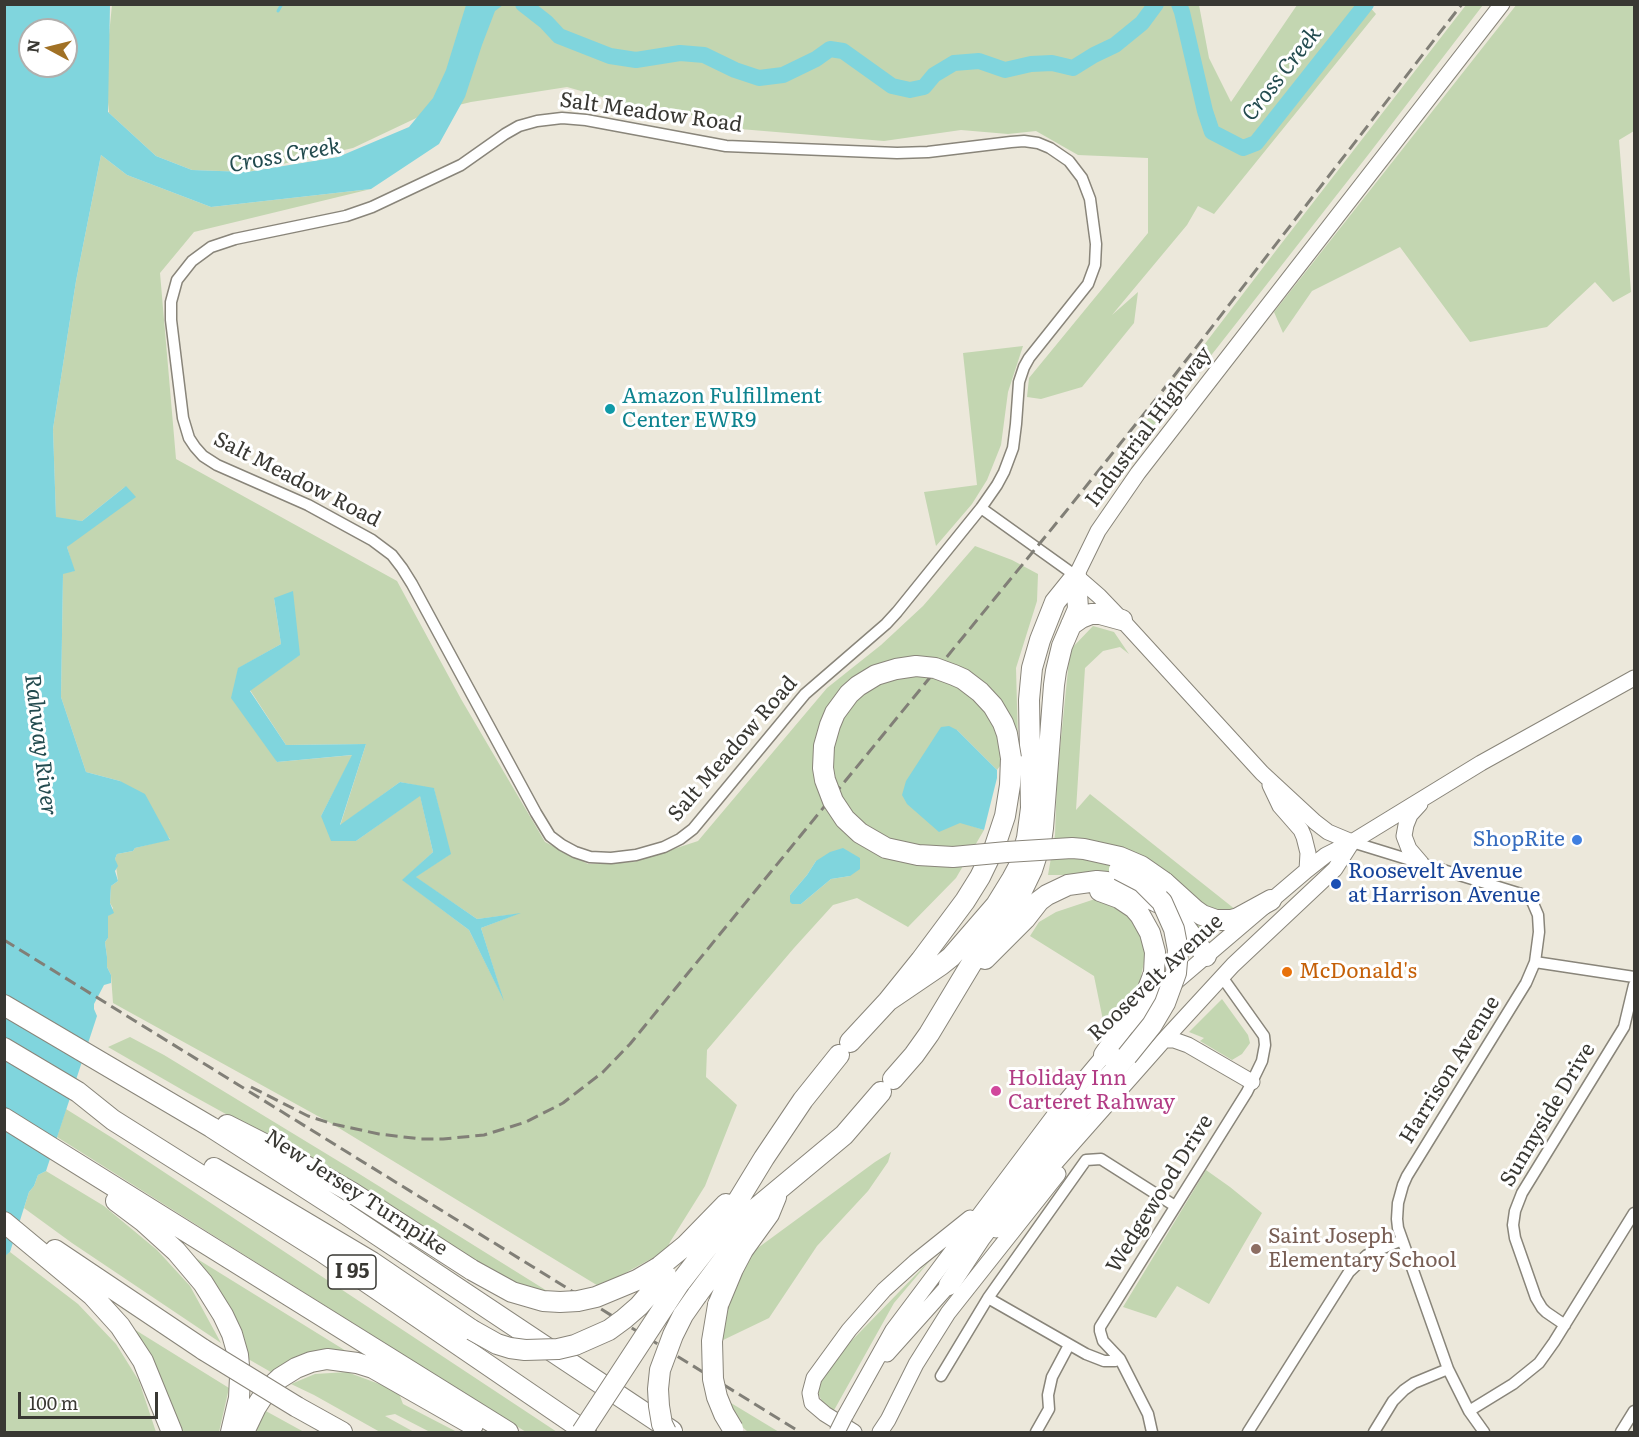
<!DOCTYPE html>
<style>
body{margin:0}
#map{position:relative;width:1639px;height:1437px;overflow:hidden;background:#ece8db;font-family:Literata,serif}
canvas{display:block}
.frame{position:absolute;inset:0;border:6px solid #393833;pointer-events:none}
.north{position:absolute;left:18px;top:18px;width:60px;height:60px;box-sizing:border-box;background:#fff;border:2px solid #b0afad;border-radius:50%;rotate:277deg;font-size:16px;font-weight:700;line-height:24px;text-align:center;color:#393833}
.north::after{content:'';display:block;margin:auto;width:21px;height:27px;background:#a17125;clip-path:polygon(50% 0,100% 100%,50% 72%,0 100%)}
.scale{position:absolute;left:18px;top:1392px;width:140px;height:27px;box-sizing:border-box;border:3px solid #393833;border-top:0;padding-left:8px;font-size:18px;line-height:21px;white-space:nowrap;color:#393833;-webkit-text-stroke:4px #fff;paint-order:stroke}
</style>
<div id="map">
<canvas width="1639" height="1437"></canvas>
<div class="frame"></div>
<div class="north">N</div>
<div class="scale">100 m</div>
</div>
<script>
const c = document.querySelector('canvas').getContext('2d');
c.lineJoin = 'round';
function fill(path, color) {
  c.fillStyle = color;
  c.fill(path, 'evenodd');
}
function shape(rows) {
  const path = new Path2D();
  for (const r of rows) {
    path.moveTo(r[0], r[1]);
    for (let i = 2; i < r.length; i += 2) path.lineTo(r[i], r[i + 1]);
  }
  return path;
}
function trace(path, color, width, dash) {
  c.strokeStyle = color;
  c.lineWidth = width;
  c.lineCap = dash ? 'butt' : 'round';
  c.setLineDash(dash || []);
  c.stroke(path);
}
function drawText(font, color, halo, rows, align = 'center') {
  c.font = font + ' Literata,serif';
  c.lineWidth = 6;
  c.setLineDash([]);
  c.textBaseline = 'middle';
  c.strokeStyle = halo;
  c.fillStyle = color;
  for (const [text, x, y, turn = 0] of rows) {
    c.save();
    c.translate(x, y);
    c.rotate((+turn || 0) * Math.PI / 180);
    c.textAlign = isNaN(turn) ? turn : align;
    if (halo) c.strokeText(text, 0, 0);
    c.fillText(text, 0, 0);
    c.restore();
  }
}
fill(shape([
 [1517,4,1634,5,1634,131,1619,140,1631,292,1613,302,1595,282,1547,327,1470,342,1400,247,1312,291,1283,333,1274,312],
 [112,5,1199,5,1209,58,1231,102,1297,5,1368,5,1376,14,1214,214,1198,206,1187,225,1112,315,1138,292,1134,323,1082,387,1041,399,1027,397,1029,378,1148,233,1148,158,1078,155,1036,131,1008,134,961,130,884,141,716,127,691,115,644,109,567,87,471,102,429,112,353,148,247,172,192,170,156,156,108,112,109,112,105,75],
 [1466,5,1483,5,1368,155,1094,505,1085,501,1281,244],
 [101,155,127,175,211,207,371,189,194,232,160,273,176,459,397,581,461,699,545,842,588,864,634,862,698,841,827,688,881,645,923,606,975,546,1012,560,1038,574,1037,601,1016,668,1018,742,997,770,957,730,960,822,984,830,956,878,908,927,857,898,833,905,794,948,707,1050,706,1077,737,1105,705,1186,670,1242,667,1250,600,1287,334,1125,113,1003,111,975,107,967,107,957,105,942,108,938,108,916,113,908,110,903,111,886,118,881,115,859,117,854,133,851,135,848,170,839,120,781,86,772,61,697,63,573,74,571,67,547,126,486,82,521,56,518,53,429,76,281],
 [274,598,299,655,250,690,286,745,366,744,340,826,400,782,434,789,450,854,415,877,477,919,517,914,481,928,502,996,469,930,403,880,433,852,420,795,356,841,321,816,353,755,277,762,239,668,281,644],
 [816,861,850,876,831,879,801,904,790,895,807,875],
 [1023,346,1008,392,1001,445,987,480,972,504,936,546,924,492,977,485,963,353],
 [1093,626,1114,632,1129,654,1120,647,1103,651,1085,668,1076,810,1090,794,1236,910,1206,938,1187,916,1117,875,1048,875,1055,835,1057,778,1070,650],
 [1095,899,1128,914,1147,948,1139,986,1105,1030,1094,976,1030,936,1039,922,1056,912],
 [1222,999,1248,1035,1250,1043,1242,1054,1232,1060,1200,1041,1204,1038,1189,1032],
 [130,1037,164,1055,353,1170,552,1294,516,1287,302,1156,186,1092,108,1047],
 [66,1109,114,1139,557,1432,526,1432,57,1137],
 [891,1152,888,1162,868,1191,817,1246,769,1318,719,1342,731,1289,755,1250,875,1162],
 [1206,1170,1230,1187,1262,1213,1209,1304,1177,1286,1156,1318,1123,1307],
 [46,1171,104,1206,157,1250,190,1286,221,1343,72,1243,24,1208,29,1192,34,1186,38,1175],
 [10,1252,78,1304,116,1344,139,1381,156,1432,5,1432,4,1256],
 [186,1252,359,1359,276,1375,243,1356],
 [933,1257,894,1303,833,1412,824,1406,819,1395,819,1383,826,1367],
 [129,1326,229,1388,219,1432,175,1432],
 [347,1372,398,1391,403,1404,457,1432,430,1432,395,1414,385,1416,414,1432,380,1432,314,1395,291,1384,315,1374],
 [726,1400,779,1432,748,1432,739,1424],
 [264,1410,304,1432,254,1432]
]), '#c3d6b1');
fill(shape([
 [5,5,110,5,108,112,156,156,192,170,247,172,338,157,409,127,433,98,446,70,466,5,503,5,495,11,482,45,465,97,439,144,371,189,211,207,127,175,101,155,76,281,53,429,56,517,82,521,126,486,136,497,67,547,75,571,63,574,61,697,86,772,120,781,145,794,170,840,135,848,133,851,117,854,115,859,118,866,115,871,118,881,111,886,110,903,114,913,108,916,108,938,105,942,107,957,107,967,111,975,111,983,104,985,94,1004,94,1009,97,1016,46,1171,38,1175,34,1186,29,1192,10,1252,5,1256],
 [30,30,66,30,66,66,30,66],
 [293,591,300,655,250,691,286,745,366,744,340,825,400,782,434,788,451,854,416,877,477,919,521,913,481,928,504,1001,469,930,402,880,433,852,420,796,356,841,331,841,321,816,352,755,277,762,231,698,238,668,281,644,274,598],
 [949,726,957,730,997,770,997,778,984,830,960,823,939,832,907,804,902,795,906,781,941,727],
 [843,848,860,858,860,869,850,876,831,879,801,904,792,904,790,902,790,895,807,875,816,861,830,852]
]), '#80d5dd');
trace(shape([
 [278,11,282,4]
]), '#80d5dd', 3);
trace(shape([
 [523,4,546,22,559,36,610,56,636,60,680,53,704,55,735,70,759,78,783,75,816,59,830,49,843,51,892,86,910,90,924,87,934,75,954,63,979,61,1005,70,1031,64,1052,63,1073,68,1094,55,1115,45,1142,23,1156,4],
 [1179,4,1182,12,1205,111,1212,132,1243,148,1256,143,1366,4]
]), '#80d5dd', 16);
const street = shape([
 [562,118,586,120,726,146,897,153,928,152,1011,142,1024,141,1038,143,1050,148,1069,161,1082,178,1090,199,1096,244,1095,265,1088,284,1029,358,1024,367,1019,382,1016,424,1013,448,1004,472,997,485,981,508,897,612,886,624,805,694,693,829,680,839,664,847,636,855,611,858,590,857,575,852,562,845,550,836,536,813,412,584,402,568,392,555,372,540,308,505,217,465,203,456,195,447,189,438,183,418,171,320,171,302,177,280,192,261,211,247,235,239,346,216,372,207,461,165,505,134,519,126,537,121,562,118],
 [981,508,1076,576],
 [1352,842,1521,894,1532,901,1538,915,1539,932,1535,962,1526,983,1407,1176,1403,1185,1398,1203,1397,1219,1398,1228,1448,1369,1469,1411,1484,1432],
 [1535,962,1634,977],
 [988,1298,1086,1160,1101,1159,1175,1206],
 [1565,1325,1546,1312,1542,1308,1536,1298,1515,1238,1513,1225,1515,1211,1522,1193,1624,1027,1634,985],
 [941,1376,988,1298,1086,1354,1104,1361,1115,1361,1120,1359],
 [1469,1411,1513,1384,1539,1363,1554,1342,1634,1213],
 [1036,1432,1049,1409,1048,1395,1052,1377,1069,1345],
 [1152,1432,1148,1414,1120,1359,1103,1341,1100,1331,1100,1327,1247,1092,1262,1061,1265,1045,1264,1036,1222,977],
 [1248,1432,1349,1272,1367,1255,1402,1240],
 [1374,1432,1393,1401,1404,1390,1414,1383,1448,1369],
 [1621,1432,1634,1411]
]);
const secondary = shape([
 [1270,785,1280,806,1301,830,1304,837,1308,853,1307,870],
 [1420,804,1410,815,1406,825,1404,836,1409,849,1421,863],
 [1352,842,1328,832,1315,822,1262,773,1122,620,1099,596,1076,576,1098,531,1138,473,1502,4],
 [1132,1025,1178,980,1307,870,1326,855,1352,842,1481,763,1634,678],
 [1164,1040,1174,1040,1188,1045,1252,1082],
 [996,1230,1164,1040,1233,965,1335,869,1351,844],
 [887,1354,955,1278],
 [845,1416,893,1330,1059,1109,1111,1047],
 [854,1432,825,1414,812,1403,810,1393,814,1378,849,1330,884,1290,915,1262,970,1218],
 [880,1432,888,1420,916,1364,948,1313,1058,1174]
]);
const highway = shape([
 [1071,625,1081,618,1091,614,1100,614,1122,620],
 [1164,882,1195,910,1202,915,1216,920,1231,920,1238,918,1271,900],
 [1100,891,1119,898,1134,908,1140,915,1150,933,1155,952,1154,973,1146,994,1104,1055],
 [985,959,1025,919,1039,901,1047,895,1068,885,1097,881,1107,882,1127,887,1163,905,1181,921,1206,956],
 [888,1001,941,965,951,957,996,905,1012,879,1019,866,1027,838,1031,808,1029,700,1032,668,1040,640,1055,602,1076,576],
 [4,1005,211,1127,343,1212,672,1431],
 [850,1042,888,1001,921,960,965,901,980,877,995,846,1005,816,1010,785,1011,758],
 [4,1048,78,1092,113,1120,321,1251,586,1432],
 [893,1079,914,1055,929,1034,985,941,1008,913,1018,899,1032,870,1041,842,1043,828,1054,685,1056,671,1062,646,1078,609,1076,576],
 [4,1118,508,1432],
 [227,1125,290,1157,351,1192,472,1270],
 [214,1168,372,1262,472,1330],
 [116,1201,144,1222,176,1251,203,1283,223,1315,232,1334,238,1355,240,1377,239,1398,231,1432],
 [4,1222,92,1295,120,1326,143,1361,172,1432],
 [723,1242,749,1214,844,1135,881,1092],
 [55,1250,204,1350],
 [659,1267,686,1245,726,1204],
 [679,1284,717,1235,764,1158,803,1100,839,1055],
 [949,1285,980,1238,1038,1161,1077,1113,1127,1056],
 [697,1295,741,1236],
 [718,1305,733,1269,743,1250,769,1214,776,1197],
 [297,1407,342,1432],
 [244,1432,256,1407,267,1390,280,1378,296,1368,311,1362,327,1359,357,1363,373,1368,473,1425]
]);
trace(street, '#89857a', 13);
trace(secondary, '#89857a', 17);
trace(highway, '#89857a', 22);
trace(street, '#fff', 10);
trace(secondary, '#fff', 15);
trace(highway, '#fff', 20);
trace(shape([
 [4,940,800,1432],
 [251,1087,308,1116,333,1124,379,1134,421,1139,443,1139,484,1135,526,1122,563,1103,603,1072,630,1044,657,1011,1063,515,1160,394,1462,4]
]), '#817f77', 3, [12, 6]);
const secondaryBridge = shape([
 [837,1432,845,1416]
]);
const highwayBridge = shape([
 [1011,758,1007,734,1003,723,993,706,980,692,963,679,954,675,935,668,916,666,896,669,876,675,858,686,849,694,835,713,830,725,824,746,823,768,825,780,833,801,845,819,860,833,886,848,918,855,953,857,1007,852,1072,848,1084,849,1120,857,1141,866,1164,882],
 [1119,870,1142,882,1162,902,1174,929,1178,950,1176,973,1165,1003,1152,1025,1127,1056],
 [472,1270,512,1292,543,1301,560,1302,578,1301,596,1297,637,1280,659,1267],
 [718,1305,712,1341,713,1379,717,1397,724,1414,733,1429],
 [472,1330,497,1344,510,1348,525,1350,558,1349,575,1345,609,1330,624,1319,639,1306,666,1275],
 [204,1350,297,1407],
 [582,1432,679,1284],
 [666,1432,662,1424,659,1406,658,1389,660,1370,673,1335,683,1315,697,1295]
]);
trace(secondaryBridge, '#89857a', 17, []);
trace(highwayBridge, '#89857a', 22, []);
trace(secondaryBridge, '#fff', 15);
trace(highwayBridge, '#fff', 20);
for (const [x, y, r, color] of [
 [610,409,6,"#0f9aa8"],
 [1577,840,6,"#3f7fe0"],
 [1336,884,6,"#1a4fb4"],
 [1287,972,6,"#e8710a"],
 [996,1091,6,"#d1479c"],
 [1256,1249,6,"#8d6e63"]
]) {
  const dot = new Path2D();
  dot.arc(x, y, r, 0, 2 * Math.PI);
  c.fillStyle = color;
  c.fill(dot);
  trace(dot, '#fff', 2);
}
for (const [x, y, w] of [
 [352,1272,48]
]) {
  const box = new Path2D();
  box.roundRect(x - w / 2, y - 17, w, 34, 4.5);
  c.fillStyle = '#fff';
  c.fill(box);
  trace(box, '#393833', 1.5);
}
drawText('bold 20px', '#393833', null, [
 ["I 95",352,1272]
]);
drawText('21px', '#393833', '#fff', [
 ["Salt Meadow Road",651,113,8],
 ["Industrial Highway",1149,427,-53],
 ["Salt Meadow Road",297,480,27],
 ["Salt Meadow Road",733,749,-49],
 ["Roosevelt Avenue",1156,978,-43],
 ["Harrison Avenue",1450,1070,-58],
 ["Sunnyside Drive",1548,1115,-59],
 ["New Jersey Turnpike",356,1193,33],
 ["Wedgewood Drive",1160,1194,-58]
]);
drawText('21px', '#0d838f', '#fff', [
 ["Amazon Fulfillment",622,397],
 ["Center EWR9",622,421]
], 'left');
drawText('21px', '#366cbe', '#fff', [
 ["ShopRite",1565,840]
], 'right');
drawText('21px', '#164399', '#fff', [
 ["Roosevelt Avenue",1348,872],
 ["at Harrison Avenue",1348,896]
], 'left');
drawText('21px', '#c56008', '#fff', [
 ["McDonald's",1299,972]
], 'left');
drawText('21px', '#b23c85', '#fff', [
 ["Holiday Inn",1008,1079],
 ["Carteret Rahway",1008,1103]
], 'left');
drawText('21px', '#785e54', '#fff', [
 ["Saint Joseph",1268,1237],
 ["Elementary School",1268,1261]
], 'left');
drawText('italic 22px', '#234b4f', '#fff', [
 ["Cross Creek",1282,74,-52],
 ["Cross Creek",285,156,-10],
 ["Rahway River",40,745,83]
]);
</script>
